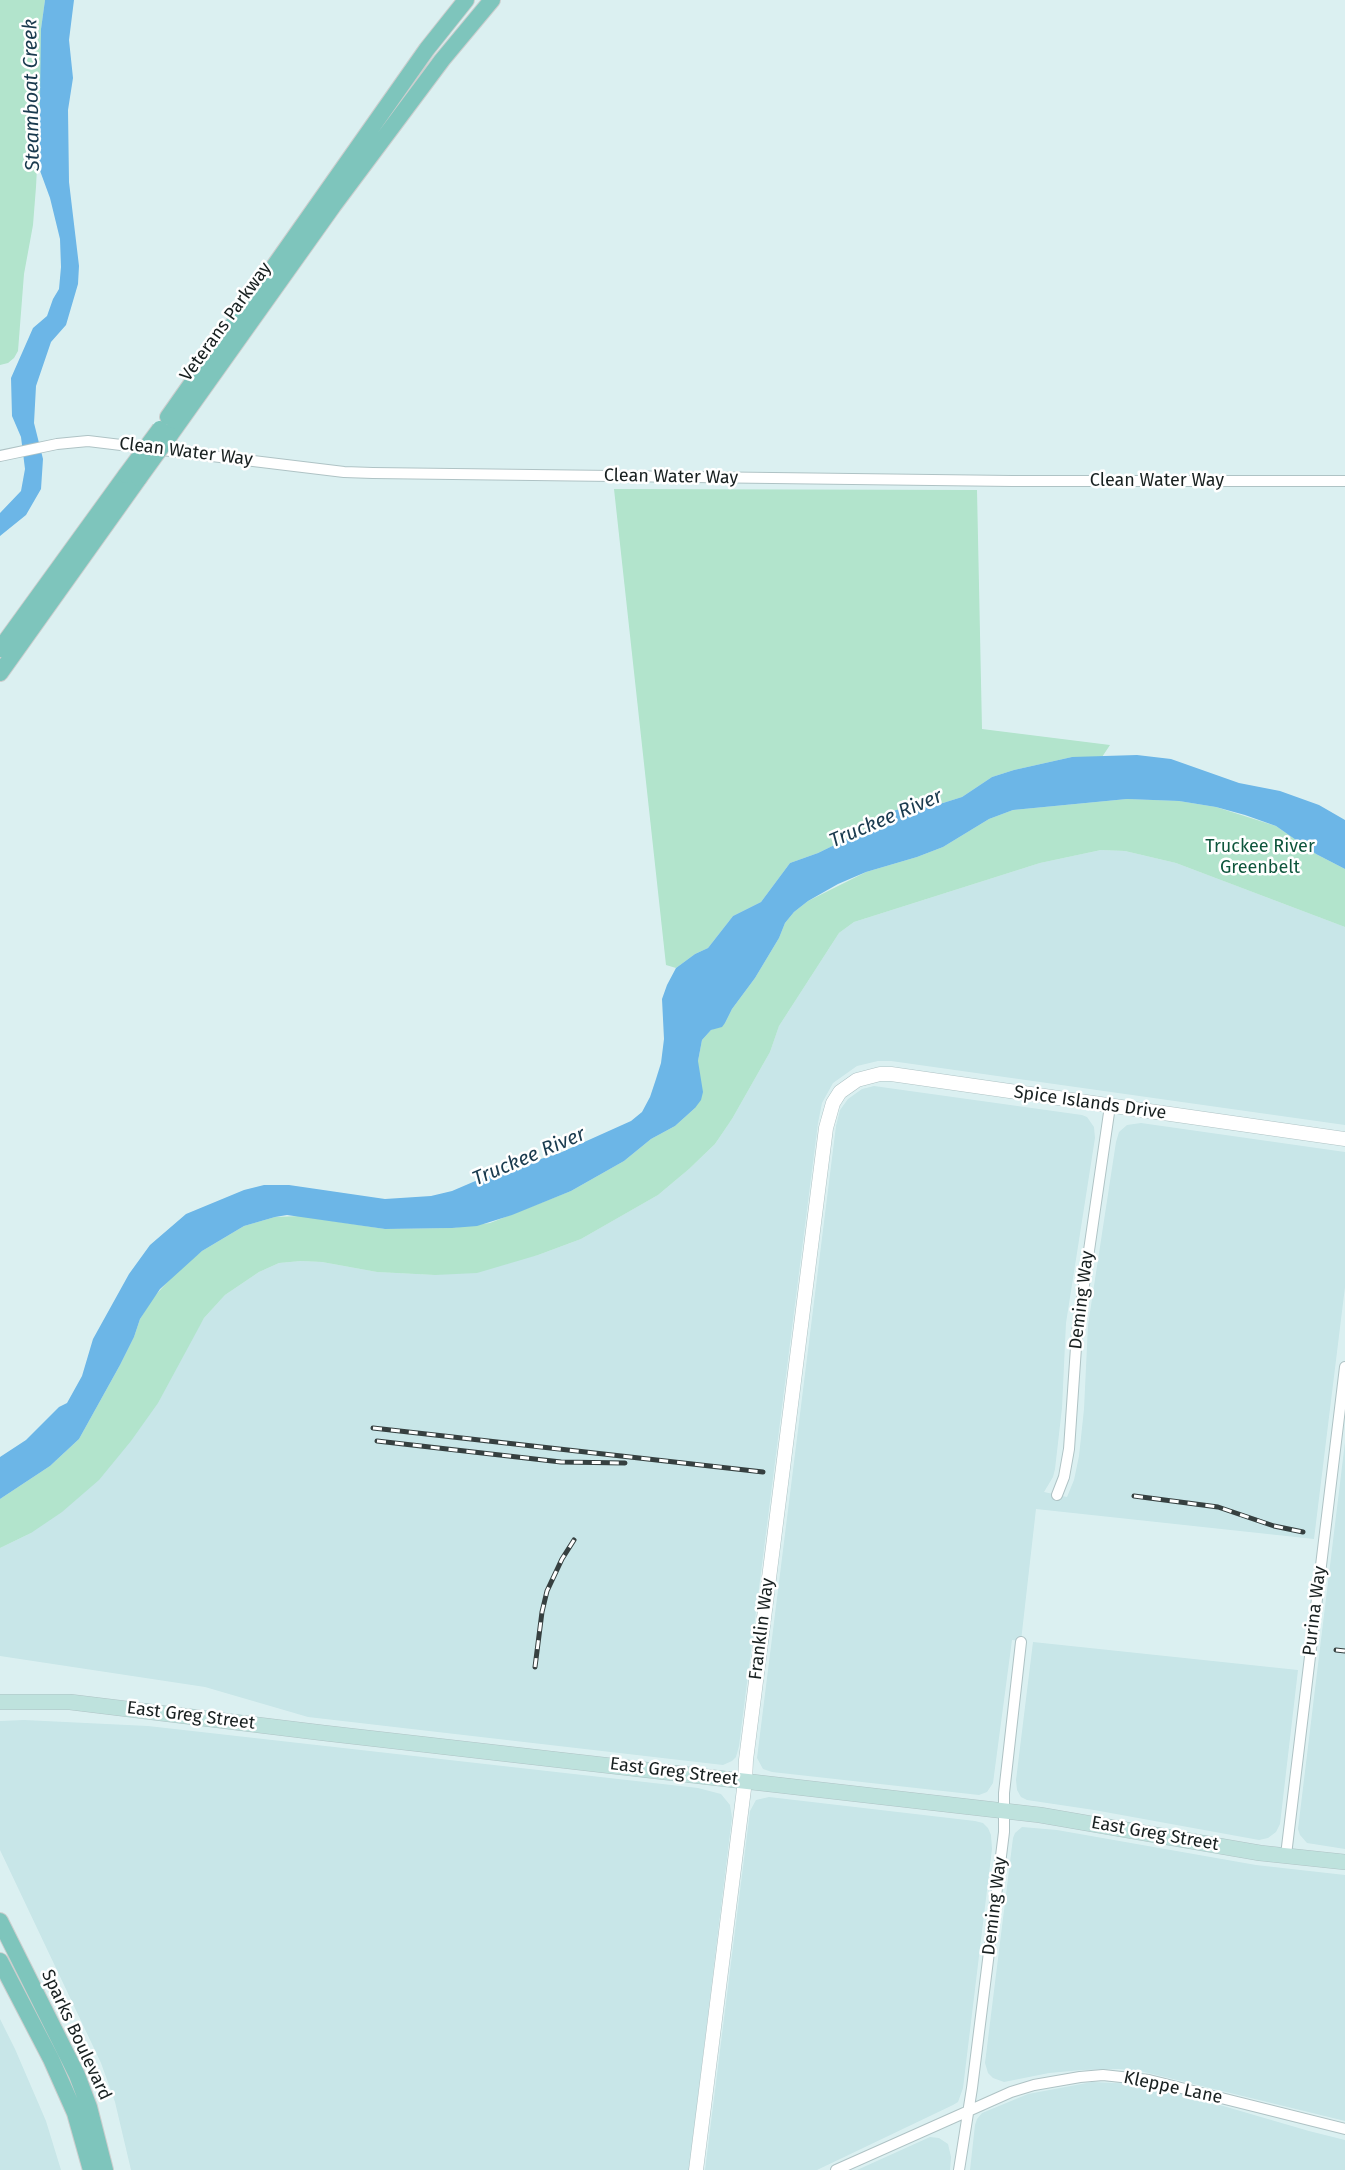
<!DOCTYPE html>
<style>
body{margin:0}
canvas{display:block;background:#dbf0f1}
</style>
<canvas width="1345" height="2170"></canvas>
<script>
const c = document.querySelector('canvas').getContext('2d');
c.lineJoin = 'round';
function fill(path, color) {
  c.fillStyle = color;
  c.fill(path, 'evenodd');
}
function shape(rows) {
  const path = new Path2D();
  for (const r of rows) {
    path.moveTo(r[0], r[1]);
    for (let i = 2; i < r.length; i += 2) path.lineTo(r[i], r[i + 1]);
  }
  return path;
}
function trace(path, color, width, dash) {
  c.strokeStyle = color;
  c.lineWidth = width;
  c.lineCap = dash ? 'butt' : 'round';
  c.setLineDash(dash || []);
  c.stroke(path);
}
function drawText(font, color, halo, rows, align = 'center') {
  c.font = font + ' "Fira Sans",sans-serif';
  c.lineWidth = 5;
  c.setLineDash([]);
  c.textBaseline = 'middle';
  c.strokeStyle = halo;
  c.fillStyle = color;
  for (const [text, x, y, turn = 0] of rows) {
    c.save();
    c.translate(x, y);
    c.rotate((+turn || 0) * Math.PI / 180);
    c.textAlign = isNaN(turn) ? turn : align;
    if (halo) c.strokeText(text, 0, 0);
    c.fillText(text, 0, 0);
    c.restore();
  }
}
fill(shape([
 [1101,850,1125,851,1176,863,1345,927,1345,1125,891,1061,878,1061,857,1066,833,1083,822,1103,818,1123,739,1746,736,1757,732,1761,723,1765,308,1717,205,1687,0,1656,0,1548,31,1533,192,1338,204,1318,225,1295,259,1272,279,1263,301,1261,322,1262,377,1272,435,1275,538,1255,581,1239,658,1195,689,1169,715,1144,732,1119,770,1052,779,1026,839,933,854,922,1040,863],
 [874,1086,1082,1115,1087,1117,1094,1127,1095,1138,1066,1323,1062,1408,1055,1469,1053,1477,1044,1492,1067,1497,1074,1480,1079,1456,1084,1409,1088,1325,1116,1142,1119,1132,1127,1125,1141,1123,1345,1152,1345,1287,1314,1539,1036,1509,1021,1641,1012,1640,993,1783,987,1792,979,1795,772,1772,763,1769,757,1758,836,1126,840,1110,848,1099,862,1089],
 [1345,1442,1345,1849,1307,1843,1300,1835,1298,1829],
 [1033,1642,1298,1670,1280,1824,1276,1832,1268,1838,1259,1840,1094,1810,1027,1800,1021,1797,1017,1790,1016,1780],
 [24,1720,148,1726,698,1788,721,1794,730,1805,732,1817,689,2170,131,2170,115,2102,101,2063,0,1850,0,1721],
 [769,1797,975,1821,983,1823,988,1828,991,1835,992,1849,963,2088,958,2102,953,2105,817,2170,705,2170,750,1811,756,1800],
 [1022,1827,1057,1830,1256,1865,1345,1875,1345,2121,1140,2071,1118,2069,1082,2070,1049,2073,1004,2082,993,2078,988,2073,985,2063,1013,1838,1015,1833],
 [0,2019,15,2049,46,2121,61,2170,0,2170],
 [1092,2082,1137,2084,1165,2089,1309,2131,1345,2140,1345,2170,970,2170,975,2125,977,2119,982,2113,1028,2094],
 [930,2137,939,2138,948,2144,951,2157,950,2170,857,2170]
]), '#c8e6e8');
fill(shape([
 [0,0,45,0,41,29,41,89,36,187,33,225,24,274,18,351,14,358,8,363,0,365],
 [614,489,977,490,982,729,1110,745,1102,757,1072,757,1014,770,992,777,962,797,943,803,896,810,877,820,861,832,818,853,790,863,761,902,733,916,708,948,695,954,676,968,666,965],
 [1127,799,1179,801,1216,807,1276,826,1316,854,1345,869,1345,927,1176,863,1125,851,1101,850,1040,863,854,922,839,933,779,1026,770,1052,732,1119,715,1144,689,1169,658,1195,581,1239,538,1255,477,1273,435,1275,377,1272,322,1262,301,1261,279,1263,259,1272,225,1295,204,1318,158,1403,131,1441,99,1480,62,1512,31,1533,0,1548,0,1499,50,1466,79,1439,120,1365,134,1337,140,1319,152,1299,180,1268,202,1251,244,1226,275,1217,300,1216,385,1229,452,1228,490,1223,571,1191,624,1161,651,1139,675,1126,695,1108,698,1061,702,1040,711,1030,725,1023,732,1009,755,978,779,938,785,923,794,912,808,901,866,872,917,857,943,847,989,819,1013,810]
]), '#b2e4cc');
fill(shape([
 [45,0,74,0,69,40,73,78,68,110,69,182,79,266,78,284,66,325,51,342,36,386,34,423,43,459,41,489,26,515,0,536,0,513,21,491,25,469,21,437,12,416,11,378,33,328,47,316,53,299,59,289,61,267,60,239,50,198,39,168,41,29],
 [1137,755,1171,759,1239,783,1280,791,1319,805,1345,820,1345,869,1316,854,1276,826,1245,815,1216,807,1179,801,1127,799,1013,810,989,819,943,847,917,857,866,872,838,884,808,901,794,912,785,923,779,938,755,978,732,1009,725,1023,722,1027,711,1030,702,1040,698,1061,703,1092,701,1100,695,1108,675,1126,651,1139,624,1161,571,1191,512,1215,477,1226,452,1228,385,1229,287,1215,275,1217,244,1226,202,1251,160,1289,140,1319,134,1337,120,1365,79,1439,50,1466,0,1499,0,1457,26,1440,59,1407,67,1403,82,1376,93,1339,129,1274,150,1245,186,1214,244,1190,264,1185,289,1185,385,1199,431,1196,452,1191,480,1179,562,1152,631,1121,642,1112,650,1097,656,1079,661,1063,664,1039,662,999,667,985,676,968,695,954,708,948,733,916,761,902,790,863,818,853,861,832,877,820,896,810,943,803,962,797,992,777,1014,770,1072,757]
]), '#6cb6e7');
const minor = shape([
 [0,456,57,444,88,441,344,472,373,473,1012,481,1345,481],
 [1057,1495,1064,1477,1069,1449,1077,1333,1110,1106],
 [1286,1855,1345,1367],
 [836,2170,1011,2092,1034,2085,1080,2077,1103,2075,1149,2080,1345,2129],
 [959,2170,972,2088,1004,1832,1004,1793,1021,1642]
]);
const tertiary = shape([
 [696,2170,745,1781,746,1760,826,1128,833,1103,840,1092,857,1080,880,1074,891,1074,1345,1139]
]);
const secondary = shape([
 [0,1702,70,1702,324,1733,1040,1815,1260,1853,1345,1862]
]);
const primary = shape([
 [168,417,427,49,466,0],
 [170,435,333,206,442,60,492,0],
 [0,649,126,475],
 [0,673,139,478],
 [0,1921,77,2075,89,2107,105,2170],
 [0,1961,51,2059,75,2113,91,2170]
]);
trace(minor, '#afc3c5', 12);
trace(tertiary, '#afc3c5', 15);
trace(secondary, '#afc3c5', 16);
trace(primary, '#cccece', 18);
trace(minor, '#fff', 10);
trace(tertiary, '#fff', 14);
trace(secondary, '#bee2dd', 15);
trace(primary, '#7ec5bc', 16);
const rail = shape([
 [373,1428,763,1472],
 [377,1441,561,1462,625,1463],
 [1134,1496,1218,1507,1274,1526,1303,1532],
 [1336,1650,1345,1651],
 [535,1667,542,1612,547,1591,562,1559,574,1540]
]);
trace(rail, '#364040', 5);
trace(rail, '#fff', 3, [9]);
const primaryBridge = shape([
 [126,475,160,429],
 [139,478,170,435]
]);
trace(primaryBridge, '#cccece', 18, []);
trace(primaryBridge, '#7ec5bc', 16);
drawText('18px', '#182020', '#fff', [
 ["Veterans Parkway",226,322,-54],
 ["Clean Water Way",186,452,7],
 ["Clean Water Way",671,477,1],
 ["Clean Water Way",1157,481],
 ["Spice Islands Drive",1090,1103,8],
 ["Deming Way",1082,1300,-83],
 ["Purina Way",1315,1611,-83],
 ["Franklin Way",762,1629,-83],
 ["East Greg Street",191,1716,7],
 ["East Greg Street",674,1772,7],
 ["East Greg Street",1155,1834,10],
 ["Deming Way",995,1906,-83],
 ["Sparks Boulevard",76,2035,65],
 ["Kleppe Lane",1173,2088,12]
]);
drawText('18px', '#0f563d', '#fff', [
 ["Truckee River",1260,847],
 ["Greenbelt",1260,868]
]);
drawText('italic 20px', '#193a4e', '#fff', [
 ["Steamboat Creek",32,95,-91],
 ["Truckee River",886,819,-23],
 ["Truckee River",529,1157,-23]
]);
</script>
